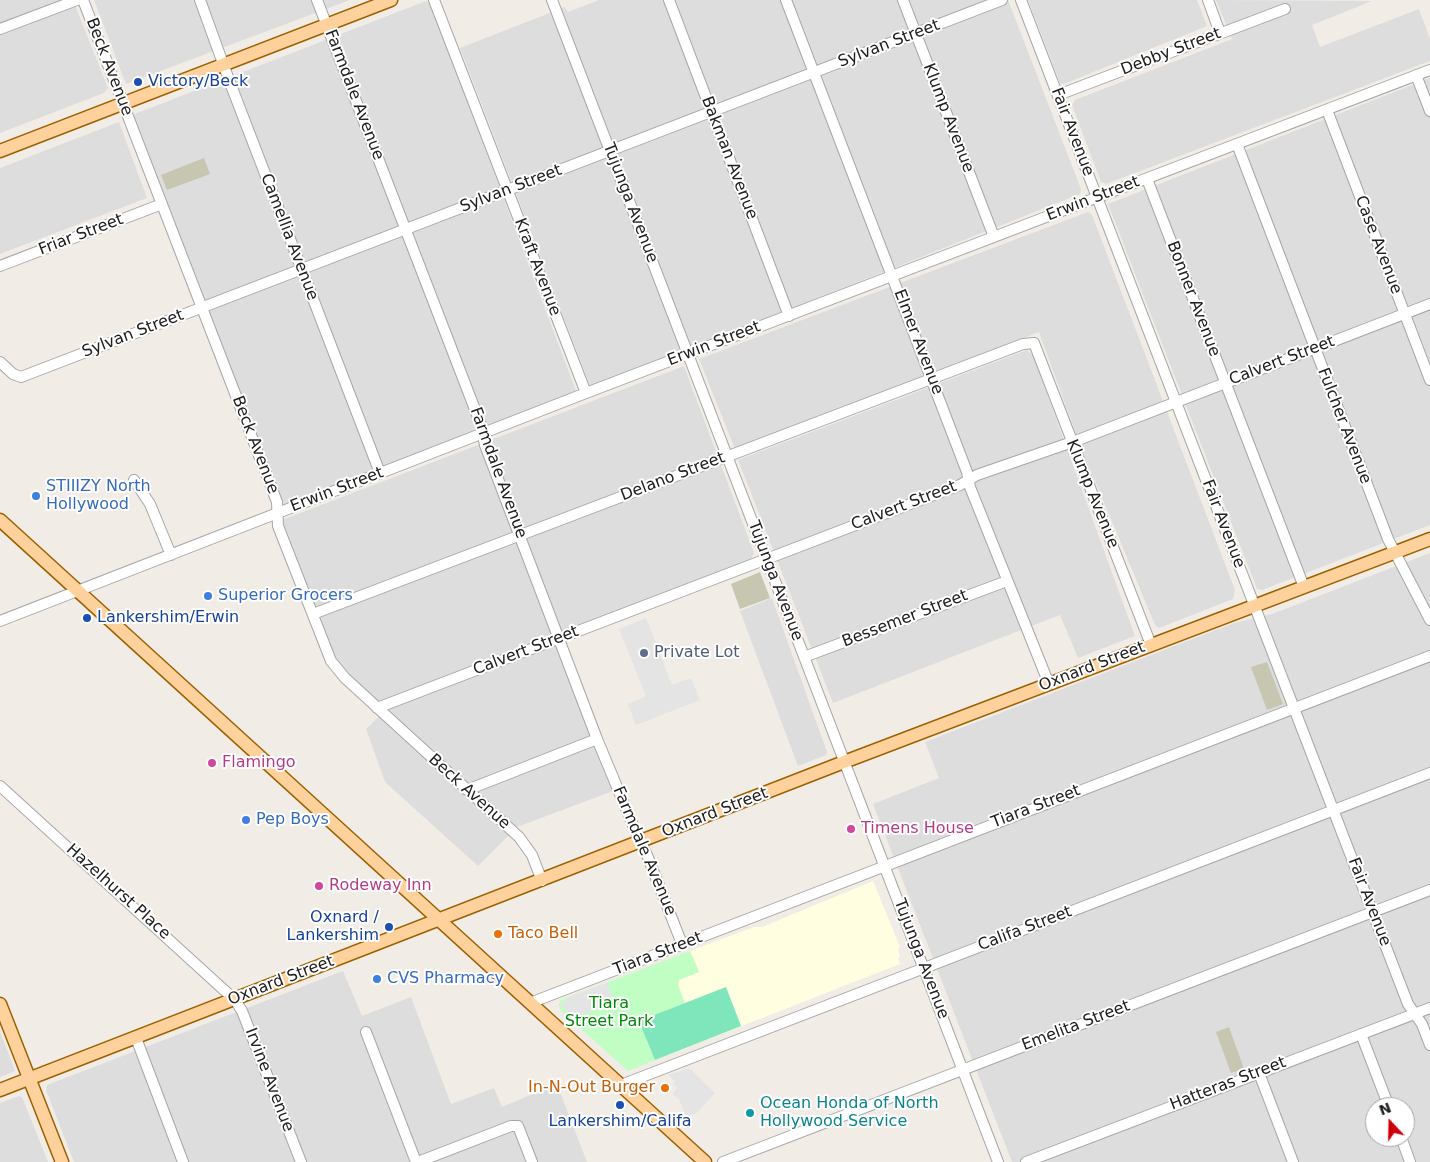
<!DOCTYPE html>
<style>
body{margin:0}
#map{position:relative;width:1430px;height:1162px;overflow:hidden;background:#f1ede6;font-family:"DejaVu Sans",sans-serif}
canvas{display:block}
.north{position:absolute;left:1365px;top:1097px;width:50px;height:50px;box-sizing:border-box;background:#fff;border:1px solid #a6a6a6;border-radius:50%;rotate:339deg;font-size:14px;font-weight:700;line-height:20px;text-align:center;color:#202020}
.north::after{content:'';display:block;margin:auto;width:18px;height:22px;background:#d00008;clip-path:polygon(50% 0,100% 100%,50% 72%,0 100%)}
</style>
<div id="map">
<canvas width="1430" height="1162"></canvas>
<div class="north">N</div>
</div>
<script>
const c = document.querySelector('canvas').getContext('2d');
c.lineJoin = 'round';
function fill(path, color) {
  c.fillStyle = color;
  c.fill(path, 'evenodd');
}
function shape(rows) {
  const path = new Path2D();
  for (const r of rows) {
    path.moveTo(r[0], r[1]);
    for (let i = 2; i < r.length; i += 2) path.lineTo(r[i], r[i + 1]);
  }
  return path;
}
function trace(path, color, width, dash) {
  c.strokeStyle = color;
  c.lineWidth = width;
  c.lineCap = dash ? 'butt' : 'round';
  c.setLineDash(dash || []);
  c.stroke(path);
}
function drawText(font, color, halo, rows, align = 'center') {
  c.font = font + ' "DejaVu Sans",sans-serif';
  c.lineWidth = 4;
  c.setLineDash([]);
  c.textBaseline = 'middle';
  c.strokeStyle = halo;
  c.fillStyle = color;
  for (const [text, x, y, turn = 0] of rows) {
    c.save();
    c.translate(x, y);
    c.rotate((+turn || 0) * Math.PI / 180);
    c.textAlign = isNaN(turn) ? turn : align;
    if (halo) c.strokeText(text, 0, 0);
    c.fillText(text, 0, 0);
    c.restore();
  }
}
fill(shape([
 [0,0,73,0,108,88,104,93,0,133],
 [94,0,350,0,126,84],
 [599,0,1008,0,1081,189,1080,194,591,388,460,48,565,7,568,12],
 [1028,0,1197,0,1207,26,1064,84,1060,83],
 [1216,0,1372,1,1312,25,1320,47,1419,9,1430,39,1430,61,1106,184,1101,182,1072,105,1075,100,1232,39],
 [426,1,431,5,576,391,284,504,132,115],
 [1430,78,1430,525,1262,590,1257,589,1108,204],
 [119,122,147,198,0,254,0,168],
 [1088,212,1092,215,1235,590,1233,599,1159,628,1155,625,1078,440,1039,332,735,449,699,359],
 [1027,350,1033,355,1135,636,1078,658,1060,615,833,703,738,460],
 [684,366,754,553,750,561,553,635,613,791,517,827,478,866,385,782,366,729,387,709,351,678,335,658,282,520],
 [1430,553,1430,1162,1012,1162,873,804,939,778,925,742,1234,623,1272,614],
 [1375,1107,1405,1107,1405,1137,1375,1137],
 [772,598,827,752,826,755,798,766,740,611],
 [343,971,362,1016,411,997,451,1104,494,1088,502,1107,557,1084,587,1162,74,1162,46,1090,47,1085],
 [0,1031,15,1071,0,1077],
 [19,1096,22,1097,48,1162,0,1162,0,1103]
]), '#dedddd');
fill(shape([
 [873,881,900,947,898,948,900,957,898,958,900,964,655,1060,679,979,699,971,690,951,754,927,762,927]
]), '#fffee1');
fill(shape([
 [204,158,210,174,167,190,161,175],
 [760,572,770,598,740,609,731,584],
 [1267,662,1283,704,1267,710,1251,667],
 [1229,1027,1244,1069,1231,1073,1216,1032]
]), '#c7c6b0');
fill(shape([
 [690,951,699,972,679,980,678,985,685,1003,640,1021,655,1060,628,1071,561,1011,559,1005,561,1000]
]), '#c0fec3');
fill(shape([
 [726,987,741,1026,655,1060,639,1021]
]), '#7ee6ba');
fill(shape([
 [646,618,672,685,691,678,700,700,636,725,628,704,646,696,619,629],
 [607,983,612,997,605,1000,606,1006,573,1018,565,1008,562,1009,560,1004,567,1002,566,998],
 [689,1068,715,1093,697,1113,686,1117,679,1099,672,1094,677,1088,673,1084,675,1081,668,1075]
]), '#e4e4e4');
const minor = shape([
 [83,0,277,502,278,526,331,661,345,678,519,837,532,855,542,881],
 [200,0,229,80,380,473],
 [317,0,481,425,485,445,597,739,635,830,647,855,682,944],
 [434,0,586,393],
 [552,0,998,1162],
 [669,0,789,316],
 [786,0,967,472,970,487,1049,684],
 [903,0,994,237],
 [1021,0,1408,1004,1422,1024,1430,1045],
 [1208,0,1220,33],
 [0,29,77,0],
 [1416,75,1430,111],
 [1058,95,1285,9],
 [1327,110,1430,380],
 [1237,144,1388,539,1430,620],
 [1147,179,1304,587],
 [0,266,162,204],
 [0,362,13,374,21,377,1002,0],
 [134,480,150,504,171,555],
 [313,614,1023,344,1034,343,1151,645],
 [0,621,586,393,1430,70],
 [804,657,1007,581],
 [377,708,960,485,977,475,1078,440,1430,304],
 [0,786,235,1000,242,1011,301,1162],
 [467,790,597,739],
 [530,1003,1430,656],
 [366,1032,416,1162],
 [1361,1034,1389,1107],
 [136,1038,183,1162],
 [1259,1073,1293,1162],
 [621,1085,1430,773],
 [1401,1137,1410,1162],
 [418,1162,511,1126,518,1126,532,1162],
 [723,1162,1430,890],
 [1026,1162,1430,1008]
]);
const major = shape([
 [0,151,391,0],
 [0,520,705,1162],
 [0,1004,62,1162],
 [0,1090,844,762,1430,539]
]);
trace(minor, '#a7a7a7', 12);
trace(major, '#9c6200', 15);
trace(minor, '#fff', 10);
trace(major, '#ffd19d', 12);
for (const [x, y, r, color] of [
 [138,82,5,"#1a4fb4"],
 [36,496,5,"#3f7fe0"],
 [208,596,5,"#3f7fe0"],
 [87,618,5,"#1a4fb4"],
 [644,653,5,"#5c6f8a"],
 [212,763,5,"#d1479c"],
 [246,820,5,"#3f7fe0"],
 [851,829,5,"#d1479c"],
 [319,886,5,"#d1479c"],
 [389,927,5,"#1a4fb4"],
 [498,934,5,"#e8710a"],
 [377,979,5,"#3f7fe0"],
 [665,1088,5,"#e8710a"],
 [620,1105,5,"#1a4fb4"],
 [750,1113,5,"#0f9aa8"]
]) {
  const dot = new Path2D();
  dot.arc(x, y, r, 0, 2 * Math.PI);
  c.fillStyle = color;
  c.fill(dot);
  trace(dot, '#fff', 2);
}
drawText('16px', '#202020', '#fff', [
 ["Sylvan Street",889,44,-21],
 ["Debby Street",1171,52,-21],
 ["Beck Avenue",109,67,69],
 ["Farmdale Avenue",354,95,69],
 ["Klump Avenue",948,118,69],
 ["Fair Avenue",1072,132,69],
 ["Bakman Avenue",729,158,69],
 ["Sylvan Street",511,189,-21],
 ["Erwin Street",1093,199,-21],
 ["Tujunga Avenue",630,203,69],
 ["Friar Street",81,235,-21],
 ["Camellia Avenue",289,237,69],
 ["Case Avenue",1378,245,69],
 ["Kraft Avenue",537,267,69],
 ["Bonner Avenue",1193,299,69],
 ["Sylvan Street",133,334,-21],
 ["Elmer Avenue",918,342,69],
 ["Erwin Street",714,344,-21],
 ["Calvert Street",1282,361,-21],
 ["Fulcher Avenue",1344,426,69],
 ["Beck Avenue",255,445,69],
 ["Farmdale Avenue",498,473,70],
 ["Delano Street",673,477,-21],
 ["Erwin Street",337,490,-21],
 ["Klump Avenue",1092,494,68],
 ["Calvert Street",904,506,-21],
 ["Fair Avenue",1223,524,69],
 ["Tujunga Avenue",775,581,69],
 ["Bessemer Street",905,619,-21],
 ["Calvert Street",526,651,-21],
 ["Oxnard Street",1092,667,-21],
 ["Beck Avenue",469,792,42],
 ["Tiara Street",1036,807,-21],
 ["Oxnard Street",715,813,-21],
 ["Farmdale Avenue",644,851,67],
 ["Hazelhurst Place",118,892,42],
 ["Fair Avenue",1369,902,69],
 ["Califa Street",1025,929,-21],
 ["Tiara Street",658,954,-21],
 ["Tujunga Avenue",921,959,69],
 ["Oxnard Street",281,981,-21],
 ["Emelita Street",1076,1026,-21],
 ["Irvine Avenue",269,1080,69],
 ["Hatteras Street",1228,1084,-21]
]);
drawText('16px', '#164399', '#fff', [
 ["Victory/Beck",148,82],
 ["Lankershim/Erwin",97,618],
 ["Oxnard /",379,918,"right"],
 ["Lankershim",379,936,"right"],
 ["Lankershim/Califa",620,1122,"center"]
], 'left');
drawText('16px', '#366cbe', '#fff', [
 ["STIIIZY North",46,487],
 ["Hollywood",46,505],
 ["Superior Grocers",218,596],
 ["Pep Boys",256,820],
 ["CVS Pharmacy",387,979]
], 'left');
drawText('16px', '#4e5e75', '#fff', [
 ["Private Lot",654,653]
], 'left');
drawText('16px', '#b23c85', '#fff', [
 ["Flamingo",222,763],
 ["Timens House",861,829],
 ["Rodeway Inn",329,886]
], 'left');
drawText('16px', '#c56008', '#fff', [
 ["Taco Bell",508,934],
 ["In-N-Out Burger",655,1088,"right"]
], 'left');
drawText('16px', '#038909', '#fff', [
 ["Tiara",609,1004],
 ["Street Park",609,1022]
]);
drawText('16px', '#0d838f', '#fff', [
 ["Ocean Honda of North",760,1104],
 ["Hollywood Service",760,1122]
], 'left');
</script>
